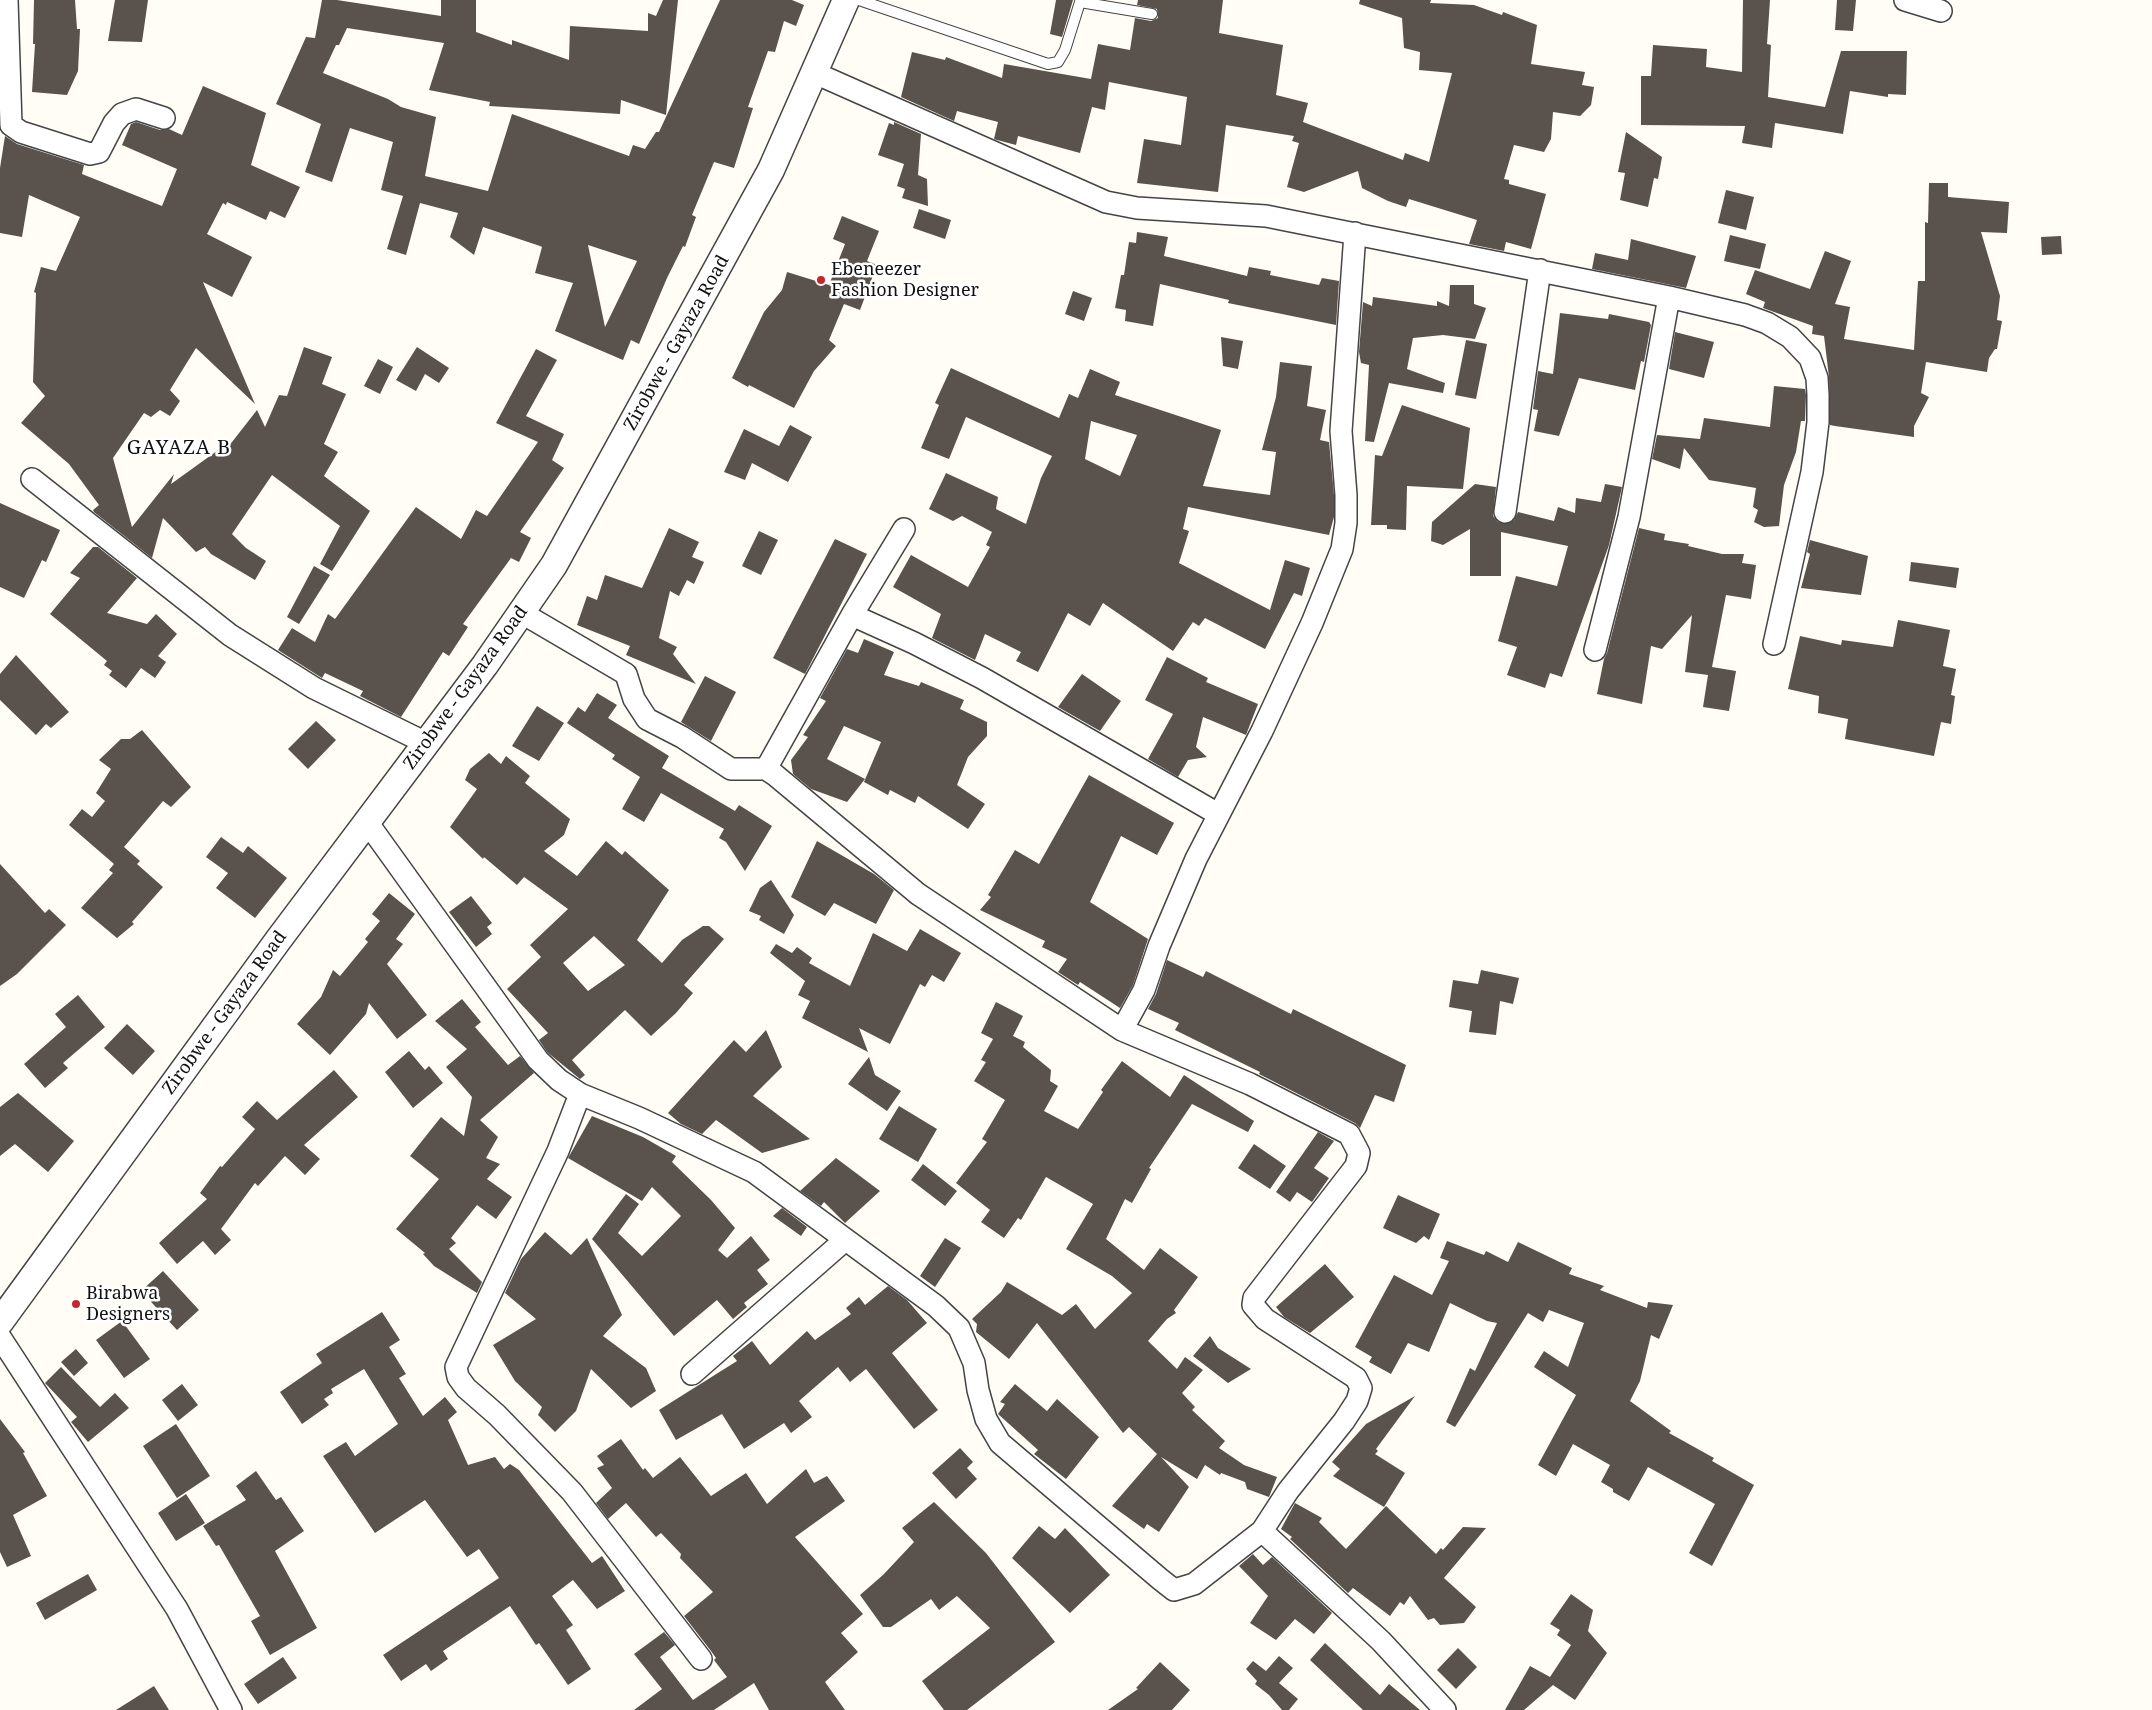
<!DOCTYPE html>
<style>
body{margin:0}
canvas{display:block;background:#fffdf5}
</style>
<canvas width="2152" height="1710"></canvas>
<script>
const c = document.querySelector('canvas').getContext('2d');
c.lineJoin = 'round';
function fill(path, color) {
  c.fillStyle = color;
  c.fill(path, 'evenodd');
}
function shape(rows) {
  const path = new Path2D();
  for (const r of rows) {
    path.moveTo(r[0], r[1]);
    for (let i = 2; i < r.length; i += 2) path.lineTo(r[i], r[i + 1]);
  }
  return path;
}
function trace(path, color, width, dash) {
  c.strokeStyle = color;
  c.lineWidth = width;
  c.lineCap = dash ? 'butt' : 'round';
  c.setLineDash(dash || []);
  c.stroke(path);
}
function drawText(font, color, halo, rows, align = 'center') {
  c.font = font + ' "Noto Serif",serif';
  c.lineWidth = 5;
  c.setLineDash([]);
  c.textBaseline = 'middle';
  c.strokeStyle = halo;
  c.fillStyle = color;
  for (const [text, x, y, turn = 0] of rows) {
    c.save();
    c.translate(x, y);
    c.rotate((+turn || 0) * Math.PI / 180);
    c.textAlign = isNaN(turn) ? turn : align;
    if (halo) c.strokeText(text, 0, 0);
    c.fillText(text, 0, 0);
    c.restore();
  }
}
fill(shape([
 [34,0,75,0,77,29,80,29,78,71,67,95,32,92,35,44,33,44],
 [115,0,148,0,142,42,108,41],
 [322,0,337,0,441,16,441,0,476,0,476,32,512,45,512,40,569,60,570,26,648,31,648,13,656,16,663,0,678,0,666,115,621,100,620,114,489,106,490,102,429,90,444,43,347,28,339,45,336,45,323,73,388,99,401,107,436,117,425,176,488,191,512,114,629,156,633,145,645,149,656,132,659,132,720,0,792,0,804,5,796,26,784,21,775,52,768,51,748,107,753,108,734,168,714,162,692,215,696,217,685,247,683,246,667,278,639,344,631,340,623,360,555,331,573,283,535,273,542,247,540,246,483,227,474,255,450,237,458,213,420,203,406,255,387,249,403,196,381,190,393,142,350,128,332,182,305,172,321,124,276,104,306,37,315,38],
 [588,245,637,261,605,327],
 [1056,0,1073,0,1062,37,1050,34],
 [1138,0,1223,0,1219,33,1283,45,1276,95,1308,103,1303,122,1403,160,1405,153,1429,162,1452,73,1419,70,1420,52,1404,48,1402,18,1359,4,1360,0,1431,0,1430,3,1474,5,1502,15,1503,12,1537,25,1531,64,1585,72,1582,85,1594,87,1591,105,1580,116,1553,112,1551,139,1544,152,1514,145,1504,179,1509,180,1509,184,1546,194,1531,249,1506,242,1504,251,1469,244,1477,220,1409,199,1406,207,1388,201,1362,188,1358,171,1304,192,1287,187,1299,143,1292,141,1294,136,1226,125,1218,192,1137,183,1144,139,1181,145,1187,97,1109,82,1105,110,1092,107,1080,153,1018,136,1016,145,997,140,994,139,998,122,957,111,954,121,901,97,912,52,945,60,946,57,1002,78,1004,64,1091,79,1098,44,1130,50,1135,18,1151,21,1158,18,1157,9,1137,5],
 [1743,0,1770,0,1767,44,1771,45,1768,97,1825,107,1841,51,1907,51,1906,95,1888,94,1888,97,1850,91,1843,134,1775,123,1772,148,1742,143,1745,126,1641,125,1641,76,1651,76,1653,45,1707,49,1706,67,1742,72],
 [1837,0,1856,0,1853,31,1835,30],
 [203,86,266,113,251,165,300,187,285,218,270,211,266,220,227,202,226,205,223,203,207,234,252,257,232,297,203,282,255,404,196,348,170,390,180,401,170,416,160,410,151,417,144,413,113,458,132,527,174,474,171,484,221,448,225,451,257,410,265,427,279,395,287,396,304,347,332,357,322,384,346,394,324,444,338,452,324,476,370,511,332,571,320,564,340,526,272,475,232,534,246,548,266,561,255,580,211,554,205,547,196,552,163,518,152,558,94,512,93,510,99,505,69,464,21,423,45,396,33,382,36,293,34,292,41,267,56,271,80,217,29,195,22,237,0,233,0,168,5,136,17,144,84,165,82,174,162,206,177,169,122,145,131,124,136,122,160,130,169,129,182,135],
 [894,122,921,134,918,175,927,179,928,206,902,198,905,189,897,186,904,164,878,155,889,123,894,125],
 [1626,132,1662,157,1658,179,1654,178,1648,207,1620,200,1625,173,1618,172],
 [1929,183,1948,183,1948,197,2009,202,2007,233,1981,232,2000,296,1997,320,2002,321,1997,349,1995,349,1989,358,1987,372,1926,362,1921,393,1929,397,1914,426,1914,437,1835,426,1830,425,1829,377,1824,336,1812,334,1813,326,1763,308,1765,302,1746,294,1755,270,1810,289,1825,251,1851,261,1835,304,1850,307,1844,339,1914,350,1918,281,1925,281,1925,222,1928,223],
 [1726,190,1754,197,1746,230,1718,223],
 [919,209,951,220,945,239,913,228],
 [842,216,879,231,867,261,877,265,860,310,844,304,829,340,836,346,814,371,794,408,749,385,748,387,732,378,764,312,782,290,787,272,829,285,845,244,833,239],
 [1137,232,1168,237,1164,256,1247,276,1249,267,1271,271,1270,275,1319,285,1322,278,1339,281,1336,325,1228,303,1229,300,1160,284,1153,326,1125,321,1126,310,1115,308,1121,275,1124,275,1129,242,1136,243],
 [1730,235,1766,244,1760,269,1724,261],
 [2061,236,2062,254,2042,255,2041,237],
 [1631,239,1696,256,1686,288,1592,269,1595,253,1628,260],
 [1450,285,1474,285,1474,304,1486,308,1475,339,1443,335,1413,338,1407,369,1445,383,1443,393,1389,383,1374,442,1365,441,1369,365,1361,363,1359,352,1363,302,1372,306,1373,297,1437,306,1437,301,1449,306],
 [1073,291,1092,298,1084,321,1065,314],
 [1560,313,1608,319,1609,314,1649,322,1651,325,1644,362,1641,361,1635,390,1579,378,1559,436,1534,431,1538,410,1533,409,1538,371,1553,374],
 [1675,332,1714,342,1704,378,1669,369],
 [1221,337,1243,341,1238,369,1223,366],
 [1466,340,1487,344,1476,399,1455,395],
 [417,347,449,368,439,383,425,374,416,391,396,380],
 [536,349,557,360,526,416,564,434,552,460,564,468,520,532,531,538,519,562,511,558,463,624,468,627,449,656,443,652,401,717,360,696,363,691,325,673,322,678,278,650,292,628,315,642,328,614,335,619,416,507,461,539,476,510,487,516,538,442,496,423],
 [378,359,393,367,380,394,364,386],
 [1280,362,1312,366,1307,406,1326,410,1320,440,1329,442,1334,495,1334,517,1329,535,1188,507,1183,529,1189,531,1179,563,1270,610,1285,560,1310,568,1302,596,1294,593,1265,649,1205,618,1199,626,1193,622,1173,651,1103,603,1090,626,1068,613,1038,672,1016,661,1021,652,985,634,975,660,932,638,941,614,893,587,911,555,968,587,990,547,986,545,992,532,962,516,953,521,929,509,946,473,998,497,996,509,1026,524,1041,478,1052,456,966,417,949,459,921,448,939,405,935,403,951,368,1059,418,1069,394,1078,398,1090,369,1120,382,1115,395,1221,430,1203,486,1270,495,1276,452,1262,450,1276,397],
 [1091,421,1137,435,1120,476,1085,459],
 [1774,386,1805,389,1806,395,1805,421,1801,421,1796,452,1784,485,1779,526,1764,527,1754,522,1758,510,1753,507,1756,488,1709,480,1684,448,1680,469,1652,459,1657,435,1700,439,1704,418,1770,427],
 [1402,405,1470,428,1463,489,1407,486,1406,530,1387,529,1387,525,1371,525,1375,455,1382,456],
 [790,425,812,437,788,482,752,463,745,480,724,472,744,429,779,446],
 [1475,484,1496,487,1493,516,1498,522,1504,524,1514,520,1518,512,1554,521,1558,507,1575,513,1576,498,1601,502,1605,484,1622,487,1609,545,1562,677,1550,673,1545,688,1507,675,1517,647,1498,641,1516,576,1557,586,1568,546,1501,532,1501,576,1470,576,1470,529,1443,545,1431,541,1432,522],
 [0,503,60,530,46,562,42,560,24,598,0,587],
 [669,528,699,542,692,557,704,562,694,584,687,580,679,596,670,591,659,638,677,647,673,654,696,684,626,655,630,646,577,625,587,596,597,600,605,575,642,588],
 [1639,528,1665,534,1664,540,1689,544,1688,546,1722,554,1744,554,1742,563,1756,565,1751,599,1726,595,1712,667,1736,671,1729,711,1703,707,1708,675,1685,672,1692,615,1662,649,1651,646,1642,704,1597,694,1604,659,1607,653],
 [759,531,778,540,761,575,742,566],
 [835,539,867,554,805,674,773,658],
 [1810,540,1868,556,1861,595,1801,588,1810,554,1807,552],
 [93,547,98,547,137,578,107,613,147,624,156,614,177,634,158,656,166,662,155,678,141,668,126,688,109,675,112,671,104,665,107,661,50,614,80,578,70,573],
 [1911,562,1959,568,1956,588,1909,581],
 [314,566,330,575,299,624,287,617],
 [1898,620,1950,630,1943,666,1956,669,1951,695,1955,696,1951,724,1941,722,1934,756,1845,739,1848,719,1818,713,1819,696,1788,689,1800,636,1841,645,1842,640,1893,647],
 [864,639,894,652,884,675,919,686,921,682,964,700,960,709,987,722,987,736,968,757,957,785,985,804,968,829,918,796,915,803,890,790,888,795,864,782,881,742,844,726,827,759,865,779,847,802,811,789,793,774,791,760,808,737,803,735,826,701,820,698,847,649,858,653],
 [16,655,69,712,51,728,46,724,36,735,0,700,0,674],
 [1167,657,1208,678,1206,682,1258,704,1246,735,1203,717,1196,747,1207,757,1188,760,1178,777,1148,759,1173,714,1145,700],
 [1082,674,1121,701,1100,731,1058,707],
 [705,676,736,692,711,741,681,722],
 [597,693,617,705,608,718,669,756,662,768,735,811,739,805,772,826,745,871,726,842,719,838,724,829,661,793,644,822,622,809,640,777,612,759,615,755,567,723,578,707,585,712],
 [537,706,564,723,539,761,512,746],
 [316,721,336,740,308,769,288,749],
 [142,730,191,787,171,807,163,801,124,847,140,861,137,864,163,887,132,922,134,924,117,938,81,908,113,873,109,870,114,864,69,825,82,809,92,817,105,801,96,793,111,769,99,760,121,739,130,739],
 [489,753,501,764,506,756,530,776,525,783,570,819,564,835,544,851,577,876,606,841,622,855,625,851,669,890,637,940,662,963,682,940,703,926,709,926,724,939,684,985,693,993,676,1013,651,1036,625,1010,572,1060,585,1075,580,1079,547,1052,539,1040,548,1033,507,989,541,957,530,945,568,909,524,877,517,885,484,857,483,859,450,827,477,789,465,780,470,769],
 [594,936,625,965,588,991,563,963],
 [1089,775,1174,823,1157,855,1121,836,1090,902,1148,939,1133,985,1120,1008,1080,982,1078,985,1058,972,1067,959,1042,947,1045,941,980,910,991,897,988,895,1015,850,1039,864],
 [221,837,243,853,248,846,287,878,255,918,216,888,228,873,206,857],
 [817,841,874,874,894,890,876,924,834,903,825,916,791,897],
 [0,864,45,913,49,909,66,925,17,974,0,986],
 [771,880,794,915,784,934,759,920,761,916,749,911,760,888],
 [389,893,415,914,396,939,403,944,387,964,427,1015,397,1039,369,1003,366,1014,330,1055,297,1024,321,997,333,970,340,976,368,942,365,939,380,921,372,914],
 [471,896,492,923,487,927,492,934,476,947,449,912],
 [920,929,961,953,944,982,932,975,925,987,920,984,890,1044,859,1028,868,1052,802,1018,810,1001,798,995,805,981,770,953,776,944,792,953,797,947,812,958,809,963,850,986,873,933,907,951],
 [1167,960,1203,977,1206,971,1291,1014,1293,1009,1406,1065,1394,1102,1375,1095,1360,1128,1355,1123,1259,1074,1260,1072,1175,1030,1179,1023,1148,1009,1156,994],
 [1481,970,1519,978,1513,1004,1500,1001,1496,1035,1469,1032,1472,1011,1449,1007,1453,980,1478,984],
 [78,995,105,1027,63,1063,68,1068,45,1088,24,1064,66,1027,55,1014],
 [462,999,481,1022,475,1027,508,1065,520,1056,534,1073,480,1120,498,1137,486,1158,500,1164,487,1179,512,1197,496,1219,477,1205,451,1238,456,1243,449,1249,482,1282,477,1293,434,1266,423,1254,425,1253,396,1229,439,1179,410,1156,441,1117,464,1136,472,1097,446,1067,467,1049,435,1021],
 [996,1002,1023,1016,1013,1036,1025,1042,1023,1047,1051,1070,1050,1081,1058,1086,1044,1111,1078,1129,1103,1092,1101,1090,1122,1061,1170,1097,1184,1075,1254,1121,1248,1132,1192,1104,1149,1168,1151,1169,1132,1203,1125,1199,1106,1239,1144,1270,1160,1248,1198,1277,1174,1310,1176,1313,1167,1319,1148,1341,1177,1369,1185,1357,1203,1370,1182,1393,1195,1407,1192,1410,1225,1441,1219,1448,1244,1465,1277,1477,1269,1497,1247,1489,1245,1482,1221,1473,1220,1475,1205,1465,1197,1479,1161,1457,1189,1487,1159,1532,1147,1524,1144,1529,1112,1506,1157,1454,1129,1427,1123,1433,1037,1323,1009,1359,976,1332,977,1324,972,1319,1001,1292,1007,1282,1062,1315,1076,1304,1095,1329,1132,1293,1112,1276,1066,1249,1093,1204,1088,1201,1046,1177,1021,1220,1018,1218,1004,1238,981,1222,990,1210,956,1183,987,1142,982,1139,1005,1100,974,1081,986,1062,981,1060,993,1039,981,1033],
 [127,1024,155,1051,133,1075,104,1048],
 [766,1030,782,1067,753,1096,810,1139,762,1153,716,1120,702,1134,681,1124,668,1113,734,1040,746,1052],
 [409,1051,425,1070,429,1066,443,1083,413,1108,385,1072],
 [869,1057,875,1075,901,1091,887,1111,848,1084],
 [334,1070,358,1097,304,1145,320,1159,305,1175,285,1156,258,1186,255,1183,221,1229,231,1240,215,1255,203,1241,177,1264,159,1243,207,1199,200,1193,220,1166,222,1167,255,1129,242,1117,257,1101,277,1120],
 [18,1093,74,1141,48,1172,15,1144,0,1156,0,1107],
 [899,1106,937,1129,918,1162,879,1139],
 [592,1116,643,1137,676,1156,672,1162,711,1200,735,1228,718,1250,727,1258,751,1236,770,1260,757,1270,768,1284,744,1303,747,1307,733,1319,717,1300,674,1336,592,1239,626,1194,639,1204,618,1233,642,1256,681,1216,652,1187,642,1201,568,1158],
 [1318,1132,1334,1141,1314,1168,1329,1178,1312,1202,1297,1192,1290,1202,1276,1192],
 [1254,1144,1286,1166,1270,1189,1238,1168],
 [836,1158,880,1191,845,1223,824,1202,821,1206,800,1191],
 [923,1164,957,1191,945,1206,911,1180],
 [1398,1195,1440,1214,1429,1240,1424,1236,1416,1243,1383,1228],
 [782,1208,807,1227,801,1236,773,1216],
 [545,1232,571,1255,587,1238,622,1315,603,1336,646,1368,656,1391,631,1408,591,1369,576,1411,555,1432,538,1415,542,1407,515,1381,493,1345,536,1319,505,1293,521,1259],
 [945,1238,961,1248,935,1287,920,1276],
 [1447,1241,1484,1255,1486,1251,1508,1262,1518,1242,1572,1268,1569,1274,1604,1286,1600,1290,1647,1308,1648,1302,1673,1305,1659,1339,1651,1335,1640,1381,1630,1401,1671,1431,1669,1433,1714,1458,1712,1461,1754,1485,1712,1566,1689,1553,1715,1504,1648,1467,1629,1501,1613,1492,1613,1489,1601,1482,1610,1465,1573,1444,1556,1476,1538,1465,1576,1395,1534,1367,1544,1351,1568,1367,1584,1323,1549,1310,1543,1322,1528,1313,1455,1427,1446,1422,1470,1368,1475,1371,1497,1323,1487,1321,1450,1303,1429,1352,1408,1343,1391,1374,1369,1362,1372,1357,1355,1347,1394,1275,1432,1295,1449,1261,1440,1258],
 [1325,1264,1354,1297,1310,1333,1284,1317,1276,1307],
 [163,1271,199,1310,177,1330,141,1291],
 [888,1286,907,1300,927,1323,892,1353,938,1410,914,1429,866,1369,850,1382,838,1367,799,1401,812,1417,791,1433,784,1423,744,1449,722,1414,676,1440,659,1410,737,1361,733,1356,752,1341,770,1365,807,1331,815,1340,851,1314,846,1308,859,1297,865,1305],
 [382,1312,400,1340,389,1347,406,1374,399,1378,423,1416,445,1397,457,1412,448,1420,468,1465,495,1457,504,1469,510,1464,519,1470,592,1563,602,1556,625,1591,597,1609,573,1580,552,1596,573,1625,566,1630,591,1669,568,1685,539,1643,536,1645,510,1606,443,1651,448,1659,431,1671,426,1664,401,1681,383,1655,499,1578,479,1549,467,1557,425,1500,375,1533,333,1471,323,1456,346,1442,355,1456,398,1424,364,1369,331,1389,333,1393,324,1399,329,1405,302,1424,280,1392,322,1363,316,1354],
 [122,1321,150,1359,124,1378,96,1340],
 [1210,1336,1218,1348,1251,1369,1228,1383,1193,1356],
 [76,1349,88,1363,74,1376,61,1362],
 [61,1367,100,1407,115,1393,129,1408,88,1442,71,1422,77,1417,45,1383],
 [182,1384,198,1405,178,1421,162,1400],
 [1015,1384,1047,1411,1057,1399,1099,1437,1066,1479,1034,1454,1038,1450,998,1414,1005,1404,1000,1402],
 [1415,1396,1376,1449,1378,1451,1375,1454,1405,1473,1384,1507,1333,1476,1340,1469,1332,1462,1366,1424],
 [0,1419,25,1452,23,1453,47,1496,13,1515,31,1556,7,1567,0,1552],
 [176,1424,210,1476,177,1498,143,1446],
 [621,1439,643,1470,645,1468,653,1478,680,1457,711,1496,746,1473,767,1504,806,1469,814,1483,827,1476,845,1501,795,1537,863,1614,841,1633,858,1652,825,1682,845,1710,769,1710,754,1683,714,1710,634,1710,662,1689,634,1654,664,1632,675,1645,660,1657,693,1700,727,1677,714,1660,716,1658,711,1651,684,1616,713,1592,680,1558,681,1554,661,1533,656,1537,626,1503,608,1519,596,1503,612,1488,597,1468,604,1465,597,1456],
 [960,1448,973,1462,967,1468,977,1479,956,1499,932,1473],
 [256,1471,276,1500,281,1497,304,1531,275,1551,317,1628,270,1655,251,1621,260,1616,219,1545,216,1546,203,1526,246,1500,236,1486],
 [186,1494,205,1523,176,1541,158,1513],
 [934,1502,986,1553,1055,1642,967,1710,944,1710,922,1681,990,1628,957,1596,939,1610,931,1599,891,1627,883,1627,860,1595,883,1575,914,1542,902,1528],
 [1295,1503,1322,1518,1319,1522,1346,1549,1386,1506,1436,1554,1441,1548,1443,1550,1463,1527,1486,1528,1444,1578,1476,1607,1464,1623,1440,1625,1434,1618,1428,1620,1410,1596,1404,1605,1400,1602,1390,1616,1353,1588,1348,1593,1290,1539,1292,1537,1281,1529],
 [1039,1526,1055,1539,1065,1528,1110,1575,1070,1613,1012,1558],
 [1253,1554,1263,1565,1272,1557,1332,1613,1314,1634,1295,1619,1276,1640,1250,1623,1268,1596,1239,1566],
 [88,1574,97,1590,45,1620,36,1603],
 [1571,1594,1593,1610,1588,1631,1607,1653,1575,1700,1553,1685,1524,1710,1505,1710,1530,1666,1550,1677,1571,1645,1557,1635,1560,1630,1550,1624],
 [1325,1643,1380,1695,1389,1684,1420,1710,1363,1710,1310,1660],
 [1458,1648,1477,1667,1456,1689,1437,1670],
 [1279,1656,1293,1668,1279,1683,1298,1699,1289,1710,1282,1710,1269,1695,1255,1684,1257,1681,1246,1669,1253,1661,1266,1671],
 [283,1657,297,1678,258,1704,244,1684],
 [1160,1662,1190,1690,1172,1710,1108,1710,1138,1689,1136,1688],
 [154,1686,169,1710,116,1710]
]), '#5a524d');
const service = shape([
 [859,0,1048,64,1058,62,1065,50,1080,2,1152,14]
]);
const minor = shape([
 [7,0,11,125,21,132,90,154,99,152,114,123,122,114,136,109,164,118],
 [1905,0,1941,11],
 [815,73,1106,202,1137,208,1266,216,1669,297,1745,315,1767,323,1790,337,1810,358,1817,378,1818,395,1818,422,1812,472,1774,644],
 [32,479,230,635,314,688,426,743],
 [1505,512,1540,270],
 [522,613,626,674,634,699,647,719,682,737,731,769,766,769,775,775,918,894,1122,1030,1250,1084,1349,1134,1359,1153,1356,1166,1254,1298,1253,1305,1265,1319,1356,1378,1361,1388,1357,1401,1344,1421,1288,1491,1262,1531],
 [852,615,914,643,982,678,1218,814],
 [1595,650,1629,517,1669,297],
 [766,769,852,615,904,529],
 [367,822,538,1060,559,1080,580,1094,639,1118,754,1172,936,1306,959,1328,974,1363,978,1390,986,1419,1000,1443,1160,1579,1174,1590,1194,1584,1262,1531,1381,1641,1445,1710],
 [1122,1030,1144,990,1159,946,1196,859,1262,731,1312,623,1342,549,1346,523,1346,495,1341,431,1355,233],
 [580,1094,558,1151,456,1367,458,1377,466,1388,497,1415,572,1492,701,1659],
 [0,1337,177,1609,231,1710],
 [692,1374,845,1240]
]);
const tertiary = shape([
 [0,1322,279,939,485,665,554,565,771,170,846,0]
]);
trace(service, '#444', 12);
trace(minor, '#444', 24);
trace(tertiary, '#444', 29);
trace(service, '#fff', 10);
trace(minor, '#fff', 21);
trace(tertiary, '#fff', 26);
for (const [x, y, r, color] of [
 [821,280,5,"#c4262e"],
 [76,1304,5,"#c4262e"]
]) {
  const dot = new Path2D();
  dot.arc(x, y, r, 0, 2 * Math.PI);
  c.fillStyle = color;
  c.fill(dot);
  trace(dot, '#fff', 2);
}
drawText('18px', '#111', '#fff', [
 ["Ebeneezer",831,270],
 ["Fashion Designer",831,291],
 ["Birabwa",86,1294],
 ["Designers",86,1315]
], 'left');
drawText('18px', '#111', '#fff', [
 ["Zirobwe - Gayaza Road",677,343,-61],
 ["Zirobwe - Gayaza Road",466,688,-54],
 ["Zirobwe - Gayaza Road",225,1013,-54]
]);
c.letterSpacing = '1px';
drawText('20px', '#111', '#fff', [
 ["GAYAZA B",179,448]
]);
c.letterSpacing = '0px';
</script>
